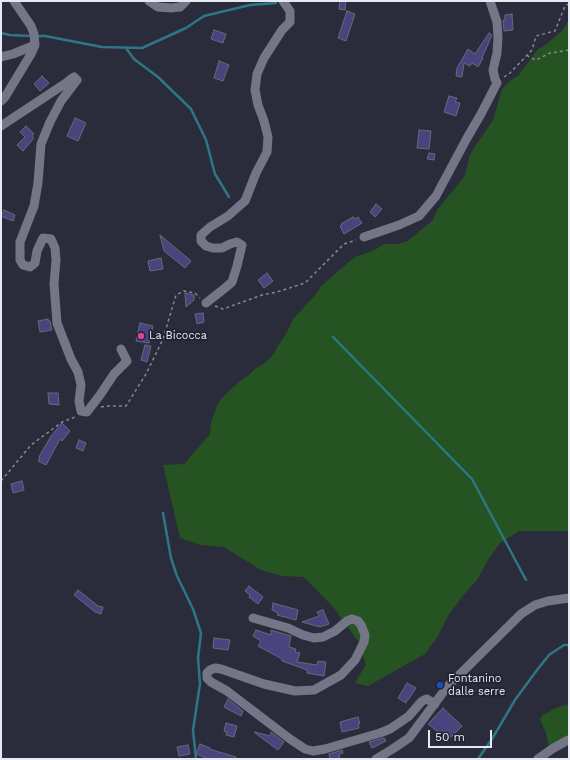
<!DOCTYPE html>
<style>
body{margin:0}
#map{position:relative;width:570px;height:760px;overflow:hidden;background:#2b2c3b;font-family:"Work Sans",sans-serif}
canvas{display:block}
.frame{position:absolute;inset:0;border:2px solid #e7e8f2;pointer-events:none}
.scale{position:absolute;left:428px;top:730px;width:64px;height:18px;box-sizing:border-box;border:2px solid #e7e8f2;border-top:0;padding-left:5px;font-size:12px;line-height:14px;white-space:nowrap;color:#e7e8f2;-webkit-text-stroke:3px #222231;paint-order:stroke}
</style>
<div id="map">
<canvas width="570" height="760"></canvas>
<div class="frame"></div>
<div class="scale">50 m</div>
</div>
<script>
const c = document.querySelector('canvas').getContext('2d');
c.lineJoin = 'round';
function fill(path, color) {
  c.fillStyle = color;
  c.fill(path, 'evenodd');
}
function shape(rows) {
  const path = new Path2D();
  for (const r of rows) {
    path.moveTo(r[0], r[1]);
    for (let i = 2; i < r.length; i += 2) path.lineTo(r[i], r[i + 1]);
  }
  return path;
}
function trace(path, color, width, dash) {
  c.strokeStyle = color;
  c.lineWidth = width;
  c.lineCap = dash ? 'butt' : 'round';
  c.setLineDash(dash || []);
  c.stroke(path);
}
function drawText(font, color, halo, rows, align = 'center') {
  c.font = font + ' "Work Sans",sans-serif';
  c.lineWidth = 3.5;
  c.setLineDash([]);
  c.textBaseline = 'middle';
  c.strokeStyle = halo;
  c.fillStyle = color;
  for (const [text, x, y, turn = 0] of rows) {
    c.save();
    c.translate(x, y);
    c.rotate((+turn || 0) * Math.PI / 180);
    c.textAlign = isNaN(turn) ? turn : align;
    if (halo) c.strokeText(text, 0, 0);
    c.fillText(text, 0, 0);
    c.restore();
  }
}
fill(shape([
 [569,19,569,531,519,531,500,543,488,560,477,580,462,597,448,616,438,636,425,654,368,686,355,683,366,664,358,641,333,607,304,577,282,576,261,570,224,547,201,545,180,538,163,465,184,464,210,434,211,423,218,403,225,395,241,380,248,376,256,368,265,363,273,355,278,346,284,337,294,318,316,294,322,285,355,257,375,250,384,244,398,244,408,241,433,220,437,210,464,177,467,168,469,157,474,148,493,120,502,89,510,81,519,75,538,49,547,44,563,30],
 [569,704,569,739,549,748,546,733,540,719,543,715,556,708]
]), '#255321');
trace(shape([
 [1,33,10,35,32,36],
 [37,36,45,36,102,47,142,48,186,28,204,16,250,5,276,3],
 [126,48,134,59,158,77,191,109,206,140,215,174,229,197],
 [333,337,472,479,526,580],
 [163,513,171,558,177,576,193,609,201,633,198,658,200,684,193,730,196,759],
 [478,759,492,739,515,700,537,670,549,655,564,645,569,645]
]), '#2d7686', 2.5);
const building = shape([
 [340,1,346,1,345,10,339,9,340,1],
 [347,11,355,14,346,41,338,38,347,11],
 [512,14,513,30,504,31,503,20,505,20,505,15,512,14],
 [214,30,226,34,223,43,211,39,214,30],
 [489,33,492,35,482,58,483,58,478,67,472,63,470,66,464,63,462,77,456,76,457,68,468,49,475,54,489,33],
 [219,61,229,65,223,81,214,78,219,61],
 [42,76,49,83,40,91,34,84,42,76],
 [449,96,457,98,455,102,460,103,456,116,444,112,449,96],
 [75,118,86,123,78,141,67,136,75,118],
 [26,126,34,134,32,136,34,138,23,151,17,145,25,137,20,132,26,126],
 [419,130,431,131,429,149,417,148,419,130],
 [429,153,435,154,434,160,427,159,429,153],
 [376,204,382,209,375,217,370,212,376,204],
 [4,210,15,215,13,221,1,216,4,210],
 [353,217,355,219,358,217,362,223,344,234,340,226,342,225,341,224,353,217],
 [160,235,191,261,185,268,164,251,160,235],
 [161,258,163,269,150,271,148,261,161,258],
 [267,273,273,281,264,288,258,280,267,273],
 [185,293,194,295,194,300,186,307,185,293],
 [203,313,204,322,197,324,195,314,203,313],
 [48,319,48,321,50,321,52,330,40,332,38,321,48,319],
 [140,323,153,326,149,343,136,341,140,323],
 [145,345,151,346,147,362,141,360,145,345],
 [48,393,58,393,59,405,49,404,48,393],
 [62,423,70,431,62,441,60,439,46,465,38,461,40,458,39,457,51,436,62,423],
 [79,440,86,443,83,451,76,448,79,440],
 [22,481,24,490,13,493,11,484,22,481],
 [249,586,263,597,258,604,249,597,250,595,245,591,249,586],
 [78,590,98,606,103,607,101,614,95,612,74,595,78,590],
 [273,603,298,610,296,620,277,615,278,613,272,610,273,603],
 [323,610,329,624,320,627,302,622,319,616,317,612,323,610],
 [256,630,271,635,271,630,291,636,289,647,296,649,295,652,300,653,297,662,317,665,318,661,326,662,324,676,307,673,307,670,282,661,282,659,258,646,261,641,253,636,256,630],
 [214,638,230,640,228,650,213,648,214,638],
 [407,683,416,688,408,700,407,700,406,703,398,698,407,683],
 [228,699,243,711,241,716,224,707,228,699],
 [443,708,462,726,448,740,428,724,443,708],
 [358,717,360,724,358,724,359,728,342,732,340,722,358,717],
 [226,723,237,726,234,737,226,735,227,732,224,731,226,723],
 [255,732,270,736,271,732,284,742,278,750,255,733,255,732],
 [384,738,386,741,372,748,369,742,384,738],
 [200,744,210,748,209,749,236,757,236,759,209,759,196,754,200,744],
 [188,745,190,754,179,756,177,747,188,745],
 [342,750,343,753,339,754,340,759,330,759,329,754,342,750]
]);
fill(building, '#4a447e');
trace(building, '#686879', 1);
trace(shape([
 [527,55,529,57,536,60,550,53,569,50],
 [504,77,510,73,532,50,536,36,555,31,565,6,569,4],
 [215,306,223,309,262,295,277,292,305,283,344,244,356,240],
 [101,407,106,406,126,406,146,374,163,339,176,295,184,291,195,293,200,298],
 [1,481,31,445,62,422,75,417]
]), '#868794', 1.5, [3, 3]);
trace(shape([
 [149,1,158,7,171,8,180,7,186,1],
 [1,57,13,54,35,45,34,34,31,26,14,1],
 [1,101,5,97,31,54,35,45],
 [1,126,66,83,71,79,74,77,77,80,61,101,50,122,41,144,38,183,34,206,20,242,20,260,23,265,30,267,35,263,37,251,43,238,51,239,55,248,56,260,54,284,57,323,71,359,78,372,81,385,79,401,81,411,87,412,100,395,114,374,127,361,121,349],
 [364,237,399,225,419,216,436,196,467,138,481,114,497,83,495,79,493,70,497,53,498,37,497,22,490,1],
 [206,303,225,288,232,282,237,266,242,245,237,242,230,244,222,248,213,248,206,246,201,241,201,235,210,227,228,216,245,201,256,173,267,152,268,137,264,121,258,105,255,90,257,74,264,58,282,30,290,22,290,11,283,1],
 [253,618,288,628,303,635,314,638,323,637,335,631,347,621,352,619,358,621,361,625,365,635,364,642,355,660,341,675,314,690,295,691,264,684,221,669,215,668,210,670,207,673,207,678,211,682,227,691,290,739,305,749,313,751,325,749,380,733,390,729,409,716,421,702,424,700,427,699,435,704],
 [376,759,391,750,409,738,447,687,521,614,535,605,548,601,569,598],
 [538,759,552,749,568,740]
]), '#747587', 9);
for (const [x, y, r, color] of [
 [141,336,4,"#d1479c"],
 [440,685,4,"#1a4fb4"]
]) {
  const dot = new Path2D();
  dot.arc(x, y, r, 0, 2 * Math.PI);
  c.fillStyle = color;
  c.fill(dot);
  trace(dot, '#222231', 1.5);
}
drawText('11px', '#e7e8f2', '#222231', [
 ["La Bicocca",149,336],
 ["Fontanino",448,679],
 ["dalle serre",448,692]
], 'left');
</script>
